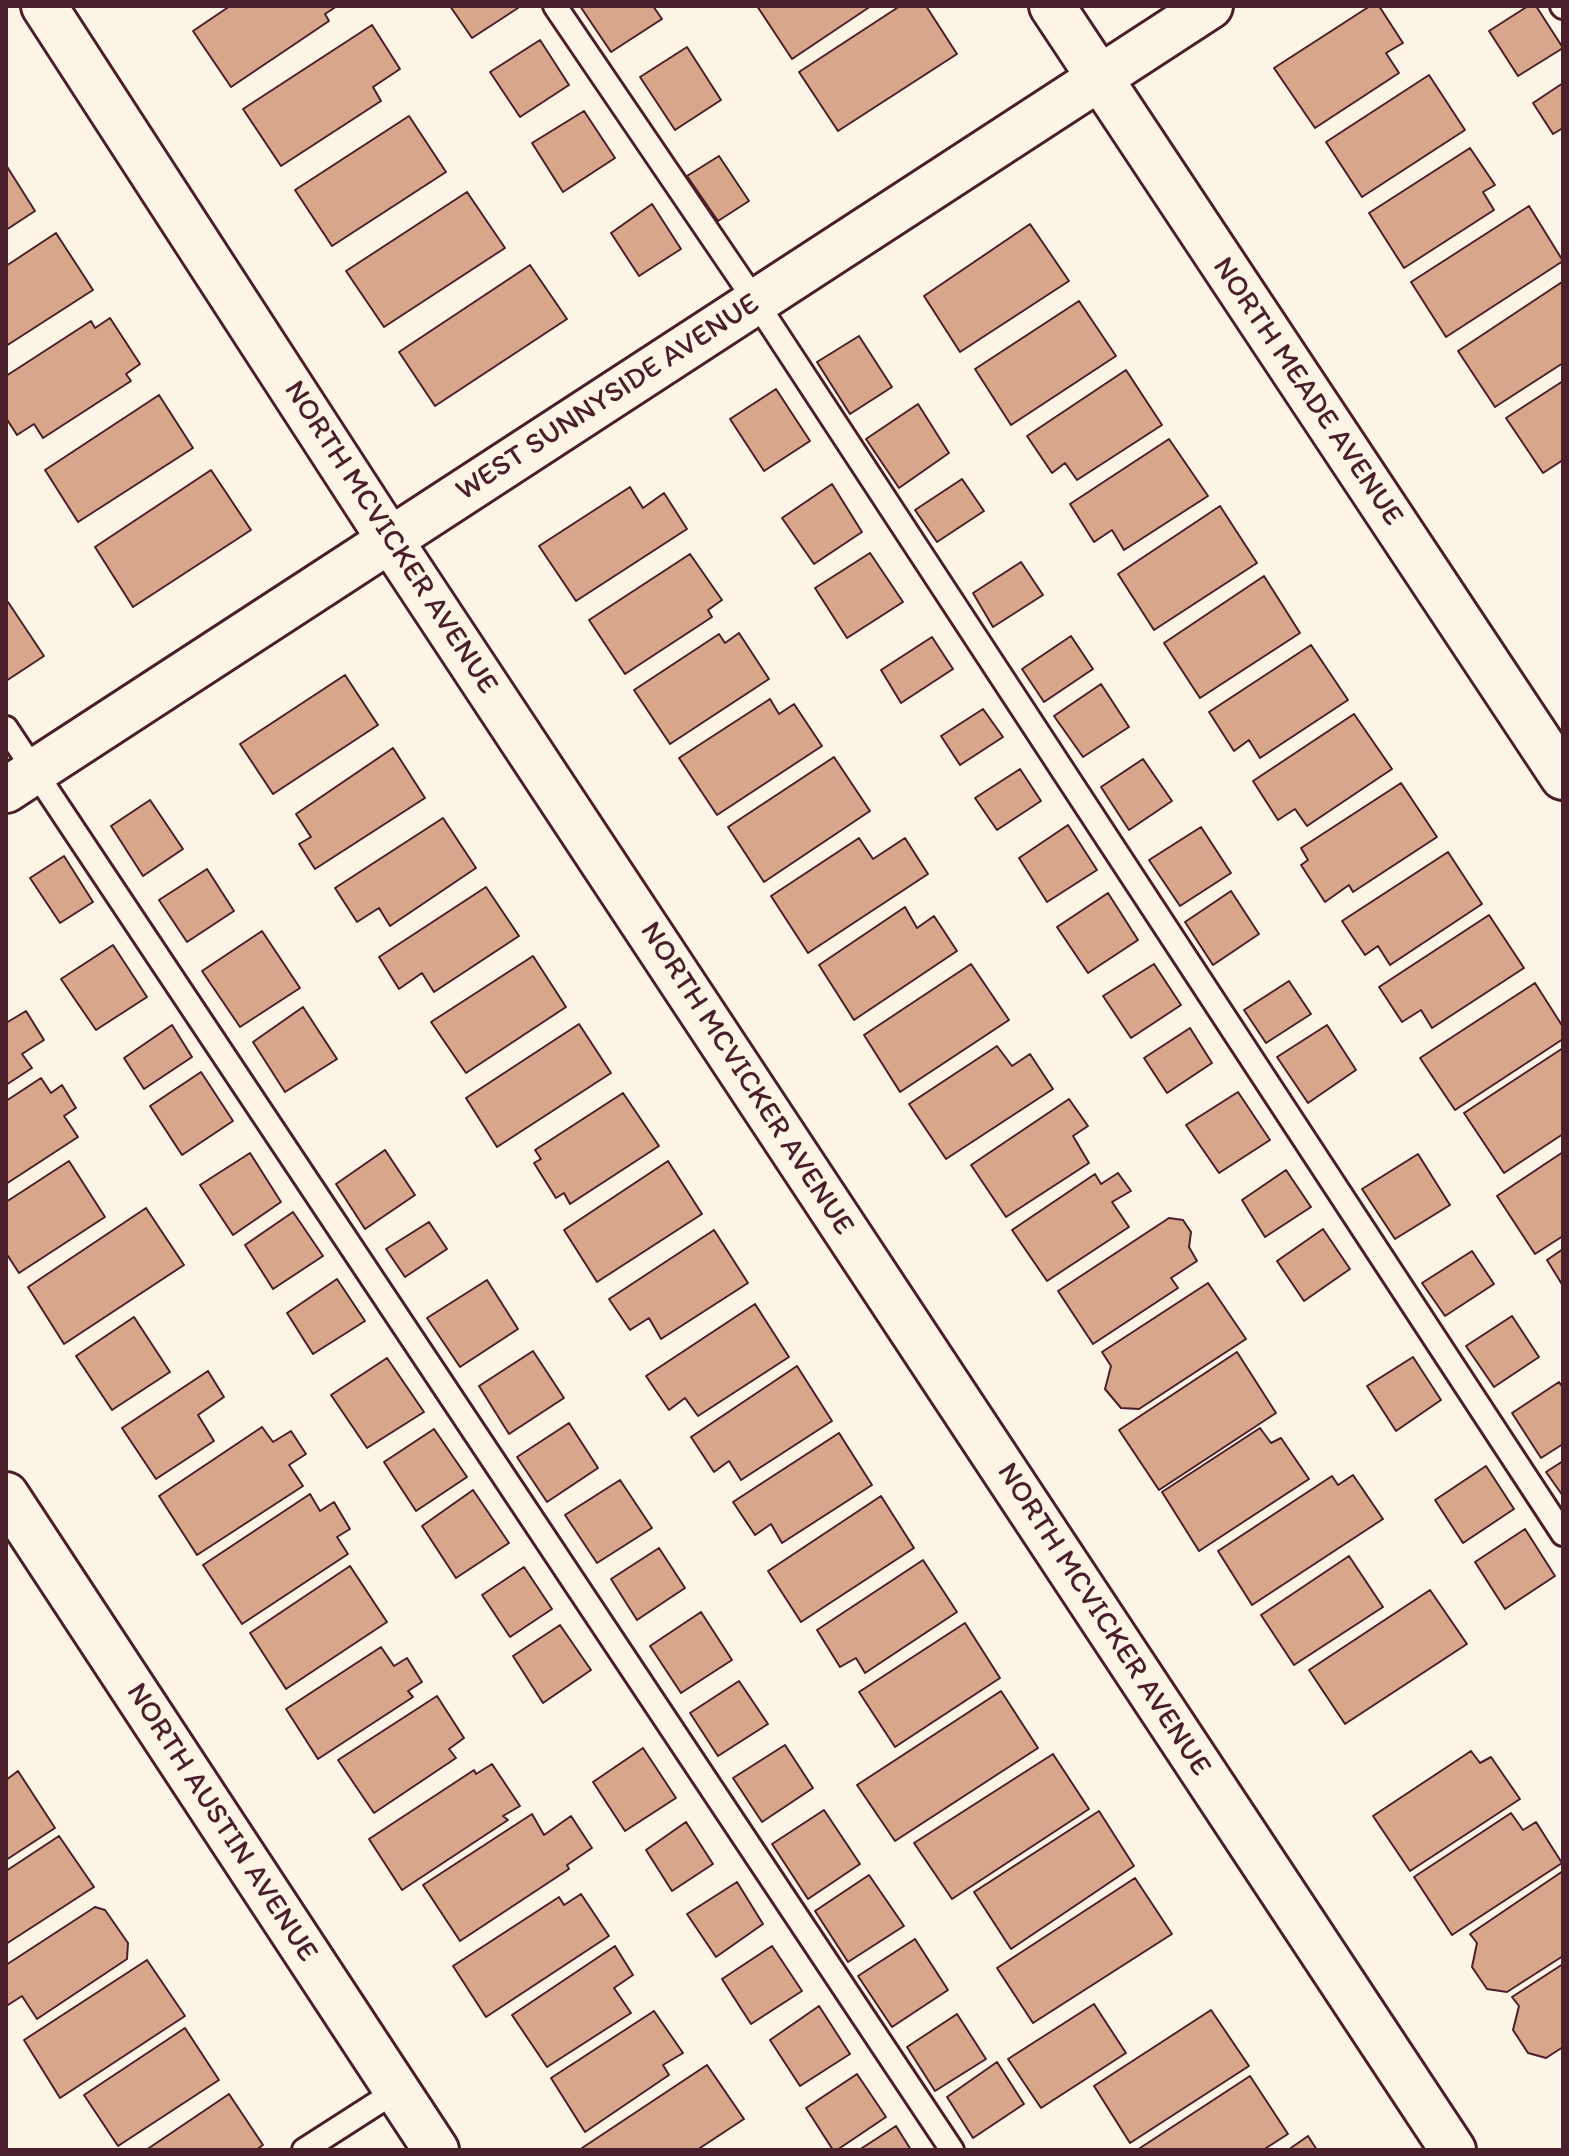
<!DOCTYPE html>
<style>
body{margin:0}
#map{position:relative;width:1569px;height:2156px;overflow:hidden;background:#fcf5e5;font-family:Itim,sans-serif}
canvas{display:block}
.frame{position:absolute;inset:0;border:8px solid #4a1f2b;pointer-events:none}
</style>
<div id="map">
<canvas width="1569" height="2156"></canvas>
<div class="frame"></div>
</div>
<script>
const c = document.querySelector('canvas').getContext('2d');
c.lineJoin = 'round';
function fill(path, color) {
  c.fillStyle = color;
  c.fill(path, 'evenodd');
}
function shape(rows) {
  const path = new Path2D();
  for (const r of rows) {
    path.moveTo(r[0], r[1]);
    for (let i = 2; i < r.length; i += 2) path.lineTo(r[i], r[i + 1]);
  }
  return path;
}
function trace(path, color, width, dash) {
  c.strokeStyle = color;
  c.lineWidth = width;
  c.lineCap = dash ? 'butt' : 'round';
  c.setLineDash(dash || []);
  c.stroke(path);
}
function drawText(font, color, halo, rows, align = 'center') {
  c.font = font + ' Itim,sans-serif';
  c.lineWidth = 6;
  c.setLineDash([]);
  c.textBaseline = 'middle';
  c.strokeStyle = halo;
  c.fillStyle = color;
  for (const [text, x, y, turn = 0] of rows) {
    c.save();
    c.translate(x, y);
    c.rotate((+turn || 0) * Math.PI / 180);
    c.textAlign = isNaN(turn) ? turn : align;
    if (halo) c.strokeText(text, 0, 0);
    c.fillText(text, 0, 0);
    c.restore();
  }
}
const building = shape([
 [230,6,337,6,325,14,329,21,231,87,193,31,230,6],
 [450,6,516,6,518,8,472,38,450,6],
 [580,6,653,6,662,19,611,52,580,6],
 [757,6,871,6,792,59,757,6],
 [900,6,926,6,957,54,838,131,799,72,900,6],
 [1370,6,1379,6,1403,43,1386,53,1399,73,1315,128,1274,68,1370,6],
 [1528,6,1536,6,1563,48,1518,76,1489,31,1528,6],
 [372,25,400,69,373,87,381,101,281,166,243,109,372,25],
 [540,40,569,85,520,117,490,72,540,40],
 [687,47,721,100,675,130,640,77,687,47],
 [1429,75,1465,130,1362,197,1326,142,1429,75],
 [1563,83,1563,128,1553,134,1533,103,1563,83],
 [584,111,615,158,563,192,532,143,584,111],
 [409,116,446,172,332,246,295,190,409,116],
 [1470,148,1495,185,1483,192,1494,210,1404,268,1369,213,1470,148],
 [719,156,749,201,718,221,687,176,719,156],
 [6,165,35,211,6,230,6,165],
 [467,192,505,248,384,327,346,271,467,192],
 [652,204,681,249,639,276,611,233,652,204],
 [1529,206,1563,261,1446,337,1411,282,1529,206],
 [1030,224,1069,281,960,352,924,296,1030,224],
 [56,233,93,290,6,346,6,266,56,233],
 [530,265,567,319,435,406,399,352,530,265],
 [1562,282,1563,363,1495,407,1458,351,1562,282],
 [1079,301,1116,356,1011,425,975,369,1079,301],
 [110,318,140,364,126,374,131,381,43,438,34,424,17,435,6,418,6,376,91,321,95,328,110,318],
 [859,336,892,387,850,414,817,362,859,336],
 [1126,370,1162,425,1077,480,1065,463,1052,473,1027,436,1126,370],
 [1563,381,1563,460,1543,473,1506,418,1563,381],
 [776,389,810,441,764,471,730,419,776,389],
 [159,395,193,448,78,522,45,470,159,395],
 [918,404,949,453,899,488,866,439,918,404],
 [1169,439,1208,496,1124,550,1112,530,1094,542,1070,504,1169,439],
 [211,470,251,530,133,607,95,547,211,470],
 [962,479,984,511,937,542,915,510,962,479],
 [832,484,862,532,814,564,782,518,832,484],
 [630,487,643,508,664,493,687,529,576,601,539,546,630,487],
 [1220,506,1257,563,1154,630,1118,574,1220,506],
 [870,553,903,602,847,638,815,588,870,553],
 [690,554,722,600,708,610,712,617,625,674,589,620,690,554],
 [1021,562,1043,595,993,627,973,593,1021,562],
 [1264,576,1300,633,1200,698,1164,643,1264,576],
 [8,602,44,656,6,681,6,603,8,602],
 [739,633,769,679,670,744,634,690,719,634,725,643,739,633],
 [1071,636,1093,669,1044,702,1022,669,1071,636],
 [932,637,953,669,901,703,881,670,932,637],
 [1311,645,1348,700,1260,758,1249,740,1234,751,1209,712,1311,645],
 [345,675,378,725,273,794,240,744,345,675],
 [1101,684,1129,727,1083,757,1054,716,1101,684],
 [770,699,779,714,794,704,822,746,717,815,679,758,770,699],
 [983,709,1003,737,960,765,941,736,983,709],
 [1354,714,1392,769,1307,826,1295,809,1278,820,1253,781,1354,714],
 [393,748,425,798,315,869,299,844,311,837,296,814,393,748],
 [834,757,870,811,764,882,728,827,834,757],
 [1143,759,1172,801,1129,830,1101,787,1143,759],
 [1020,769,1041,801,997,830,975,798,1020,769],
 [1401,783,1437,837,1353,892,1349,885,1325,902,1301,865,1308,860,1301,848,1401,783],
 [150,800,183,849,143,876,111,826,150,800],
 [443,818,476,868,390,926,379,908,357,922,335,888,443,818],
 [1068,825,1097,870,1047,902,1019,858,1068,825],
 [1201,827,1231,873,1180,906,1149,860,1201,827],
 [859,838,873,859,905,838,928,874,808,953,771,896,859,838],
 [1448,852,1482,904,1390,965,1378,946,1365,955,1342,921,1448,852],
 [64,856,93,902,60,923,30,878,64,856],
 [207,869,234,911,187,942,159,900,207,869],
 [486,887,519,936,434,992,422,973,399,989,379,957,486,887],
 [1231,891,1259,934,1213,965,1185,922,1231,891],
 [1108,893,1138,940,1088,973,1057,927,1108,893],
 [905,907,917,928,934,916,957,951,854,1020,819,965,905,907],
 [1489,915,1524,968,1432,1028,1421,1010,1402,1022,1379,987,1489,915],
 [262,931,300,988,240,1027,202,971,262,931],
 [113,945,147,997,96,1030,61,979,113,945],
 [533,956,566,1007,466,1073,431,1022,533,956],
 [971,964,1009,1020,900,1092,864,1035,971,964],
 [1154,964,1181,1005,1131,1038,1103,996,1154,964],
 [1289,981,1311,1014,1266,1043,1244,1010,1289,981],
 [1535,983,1563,1027,1563,1039,1455,1110,1420,1058,1535,983],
 [303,1007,337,1059,285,1092,253,1042,303,1007],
 [26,1011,44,1040,22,1054,32,1068,6,1085,6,1023,26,1011],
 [579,1024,611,1073,497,1147,466,1098,579,1024],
 [172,1025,192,1057,144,1089,124,1058,172,1025],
 [1327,1025,1356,1070,1308,1103,1277,1057,1327,1025],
 [1190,1028,1212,1063,1167,1093,1144,1058,1190,1028],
 [997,1046,1012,1066,1030,1054,1053,1089,946,1159,909,1104,997,1046],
 [1563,1048,1563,1134,1504,1173,1464,1113,1563,1048],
 [201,1072,233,1121,182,1155,150,1106,201,1072],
 [41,1078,51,1093,62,1085,76,1108,64,1116,78,1137,6,1184,6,1101,41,1078],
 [1238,1092,1270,1140,1219,1173,1186,1125,1238,1092],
 [623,1093,659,1146,570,1204,564,1193,556,1198,534,1163,541,1159,535,1150,623,1093],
 [1069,1099,1088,1126,1073,1136,1089,1163,1006,1217,971,1165,1069,1099],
 [385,1150,415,1195,365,1229,336,1184,385,1150],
 [1563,1152,1563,1236,1535,1254,1497,1196,1563,1152],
 [250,1153,281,1202,233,1235,200,1185,250,1153],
 [1418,1154,1450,1205,1395,1239,1362,1189,1418,1154],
 [69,1161,105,1217,19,1273,6,1253,6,1202,69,1161],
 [668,1161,702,1214,597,1282,564,1230,668,1161],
 [1286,1170,1311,1207,1265,1237,1242,1200,1286,1170],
 [1118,1173,1131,1191,1112,1202,1129,1227,1047,1281,1012,1230,1095,1174,1101,1184,1118,1173],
 [146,1208,184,1265,64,1344,28,1287,146,1208],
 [293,1212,323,1256,273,1289,245,1245,293,1212],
 [1169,1218,1183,1220,1191,1232,1189,1247,1197,1261,1171,1278,1178,1288,1093,1344,1058,1291,1169,1218],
 [429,1222,447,1249,405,1277,386,1249,429,1222],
 [1323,1229,1350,1269,1304,1301,1277,1261,1323,1229],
 [714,1230,748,1283,661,1339,649,1318,630,1330,609,1299,714,1230],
 [1563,1249,1563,1286,1547,1260,1563,1249],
 [1472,1251,1494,1284,1445,1316,1422,1283,1472,1251],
 [337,1279,365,1321,313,1354,287,1313,337,1279],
 [487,1280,518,1329,460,1367,427,1318,487,1280],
 [1208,1283,1246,1339,1139,1409,1121,1408,1105,1389,1111,1366,1102,1352,1208,1283],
 [755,1304,789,1357,698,1416,685,1398,669,1410,646,1376,755,1304],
 [1512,1316,1539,1357,1494,1387,1466,1346,1512,1316],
 [134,1317,170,1372,112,1410,76,1356,134,1317],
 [533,1351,564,1398,509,1434,479,1386,533,1351],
 [1237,1352,1276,1413,1159,1490,1119,1430,1237,1352],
 [1413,1357,1441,1400,1396,1431,1367,1386,1413,1357],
 [387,1358,424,1412,367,1448,331,1395,387,1358],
 [797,1366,832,1421,741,1480,729,1461,714,1472,691,1437,797,1366],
 [208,1371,224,1397,198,1415,214,1441,156,1479,122,1428,208,1371],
 [1559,1382,1563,1388,1563,1444,1541,1458,1512,1413,1559,1382],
 [569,1423,598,1468,547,1502,517,1457,569,1423],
 [262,1427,273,1442,291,1431,306,1454,289,1465,303,1486,197,1555,159,1496,262,1427],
 [1260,1428,1271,1443,1281,1438,1309,1479,1199,1551,1162,1492,1260,1428],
 [434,1429,467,1477,416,1511,384,1462,434,1429],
 [839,1433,872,1485,782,1543,771,1524,755,1535,733,1502,839,1433],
 [1563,1461,1563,1496,1546,1472,1563,1461],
 [1486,1466,1514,1509,1463,1543,1435,1500,1486,1466],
 [1353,1475,1383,1519,1252,1605,1218,1551,1332,1476,1338,1485,1353,1475],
 [620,1480,652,1528,597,1563,565,1515,620,1480],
 [473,1490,509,1543,456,1578,422,1526,473,1490],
 [310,1494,320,1511,334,1502,350,1529,337,1537,348,1554,242,1624,203,1565,310,1494],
 [881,1496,914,1548,801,1622,768,1571,881,1496],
 [1525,1529,1555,1576,1505,1609,1475,1562,1525,1529],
 [659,1548,685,1588,637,1620,611,1579,659,1548],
 [1349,1556,1383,1607,1294,1665,1261,1615,1349,1556],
 [923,1560,957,1612,865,1673,856,1658,840,1667,817,1630,923,1560],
 [350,1566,387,1622,286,1689,250,1633,350,1566],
 [524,1567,552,1609,510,1637,482,1595,524,1567],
 [1430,1590,1467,1644,1345,1724,1309,1670,1430,1590],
 [701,1612,732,1660,681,1693,650,1646,701,1612],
 [965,1623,1000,1678,895,1747,859,1692,965,1623],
 [560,1625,591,1670,543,1703,513,1656,560,1625],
 [381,1647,394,1666,407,1658,422,1682,408,1691,413,1697,318,1759,286,1709,381,1647],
 [739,1681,768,1724,718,1756,690,1713,739,1681],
 [1001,1691,1038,1748,895,1841,857,1785,1001,1691],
 [437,1696,464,1738,449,1749,456,1758,374,1813,338,1760,437,1696],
 [785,1745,813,1788,762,1822,733,1778,785,1745],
 [643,1748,676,1798,625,1831,593,1782,643,1748],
 [1471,1751,1480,1763,1491,1757,1520,1799,1410,1871,1373,1816,1471,1751],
 [1053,1754,1089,1809,952,1899,914,1843,1053,1754],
 [492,1764,520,1806,503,1816,508,1820,402,1890,369,1839,474,1770,476,1774,492,1764],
 [18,1771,55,1828,6,1860,6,1780,18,1771],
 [824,1810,860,1864,808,1899,772,1844,824,1810],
 [1099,1811,1134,1866,1011,1949,974,1892,1099,1811],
 [1511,1813,1523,1830,1536,1822,1562,1863,1452,1935,1414,1877,1511,1813],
 [532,1814,544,1835,571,1816,592,1848,567,1865,569,1869,460,1941,423,1885,532,1814],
 [686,1822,713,1864,672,1891,646,1850,686,1822],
 [59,1836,94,1887,6,1944,6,1871,59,1836],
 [1563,1871,1563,1956,1507,1992,1487,1989,1472,1967,1477,1943,1470,1934,1563,1871],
 [869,1875,904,1926,848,1962,815,1911,869,1875],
 [1135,1878,1172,1934,1033,2023,997,1968,1135,1878],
 [737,1882,763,1924,716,1957,687,1914,737,1882],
 [581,1894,609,1936,486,2017,453,1966,559,1897,564,1905,581,1894],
 [95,1907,105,1910,128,1943,127,1959,37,2019,22,1996,8,2005,6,2002,6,1965,95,1907],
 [915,1939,948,1990,892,2027,858,1976,915,1939],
 [615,1946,633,1975,614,1988,631,2013,547,2067,512,2015,615,1946],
 [772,1946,802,1991,751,2024,722,1979,772,1946],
 [147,1960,185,2016,60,2098,24,2040,147,1960],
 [1563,1964,1563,2047,1546,2058,1528,2053,1513,2030,1519,2006,1512,1997,1563,1964],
 [1094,2004,1126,2053,1041,2108,1008,2059,1094,2004],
 [819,2006,850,2054,800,2086,770,2040,819,2006],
 [1211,2010,1249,2066,1130,2143,1094,2086,1211,2010],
 [654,2011,683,2053,663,2065,669,2075,585,2132,551,2078,654,2011],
 [957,2014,986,2059,935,2091,907,2047,957,2014],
 [185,2028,219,2080,118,2146,84,2095,185,2028],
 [997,2062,1024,2104,973,2138,947,2097,997,2062],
 [707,2065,744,2119,697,2150,584,2150,582,2148,707,2065],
 [857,2074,886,2117,837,2150,833,2150,806,2108,857,2074],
 [1250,2076,1288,2134,1263,2150,1137,2150,1250,2076],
 [229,2094,263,2145,256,2150,146,2150,229,2094],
 [896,2126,911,2150,859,2150,896,2126],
 [1308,2136,1317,2150,1288,2150,1308,2136]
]);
fill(building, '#d8a68b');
trace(building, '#4a1f2b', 2);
const lane = shape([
 [555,6,756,302,1563,1534],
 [1562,6,1563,7],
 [6,728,952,2150],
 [304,2150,396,2091]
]);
const street = shape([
 [44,6,390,540,1453,2150],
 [1052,6,1563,777],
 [6,790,1210,6]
]);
const secondary = shape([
 [6,1495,436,2150]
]);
trace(lane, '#4a1f2b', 28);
trace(street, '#4a1f2b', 50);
trace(secondary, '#4a1f2b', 50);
trace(lane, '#fcf5e5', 22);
trace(street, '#fcf5e5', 44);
trace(secondary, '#fcf5e5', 44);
drawText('30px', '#4a1f2b', '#fcf5e5', [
 ["NORTH MEADE AVENUE",1307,392,56],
 ["WEST SUNNYSIDE AVENUE",608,398,-33],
 ["NORTH MCVICKER AVENUE",390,538,57],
 ["NORTH MCVICKER AVENUE",746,1079,57],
 ["NORTH MCVICKER AVENUE",1103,1620,57],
 ["NORTH AUSTIN AVENUE",221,1823,57]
]);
</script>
